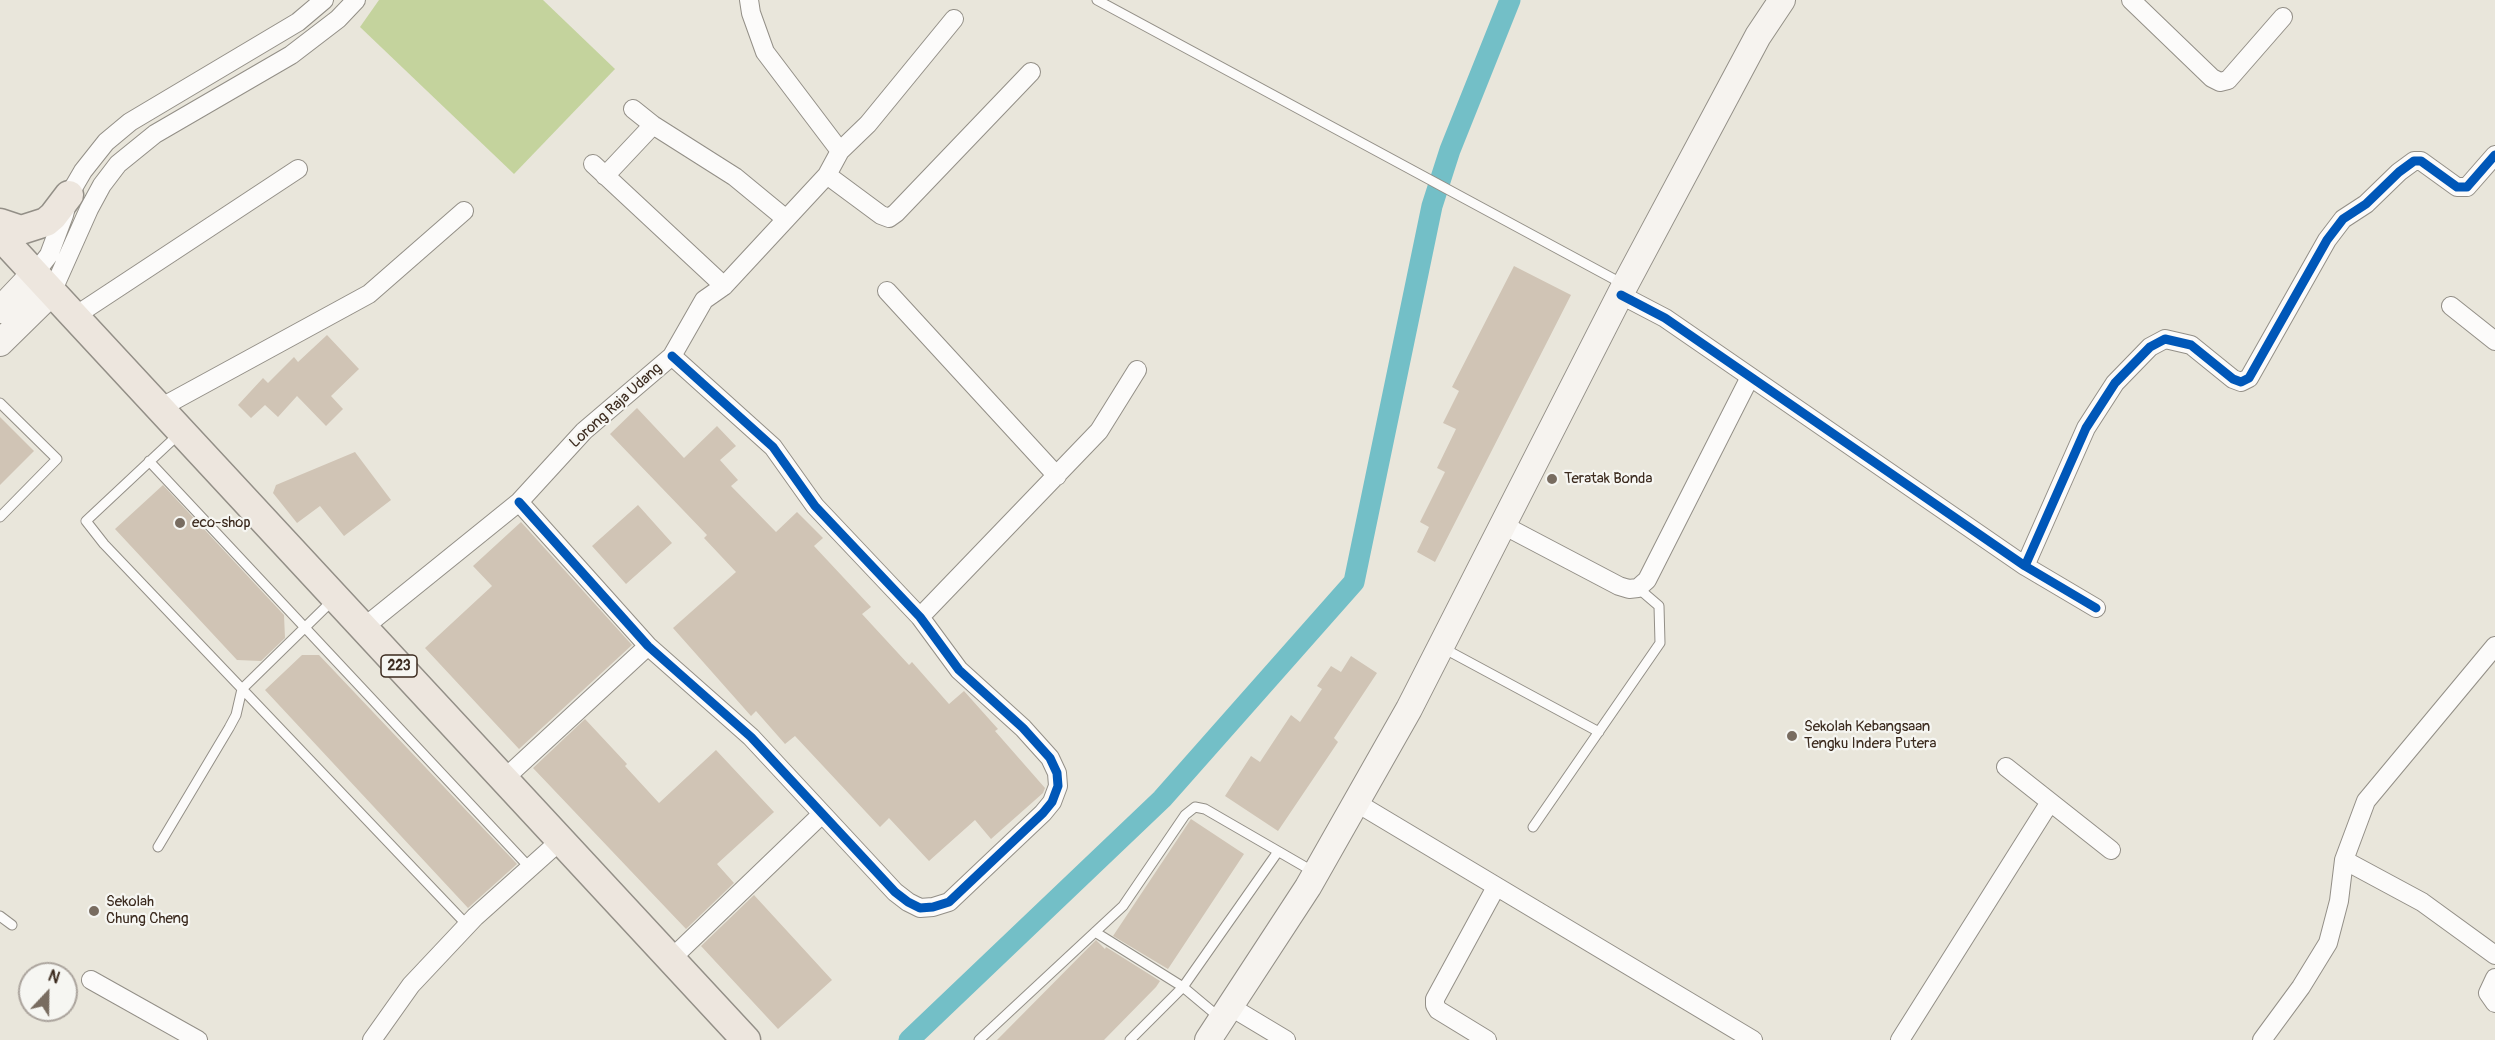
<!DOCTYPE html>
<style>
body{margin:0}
#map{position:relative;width:2495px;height:1040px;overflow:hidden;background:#e9e6db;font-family:Pangolin,sans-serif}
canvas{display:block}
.north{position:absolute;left:18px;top:962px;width:60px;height:60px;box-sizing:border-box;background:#f6f6f2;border:2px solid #aba49d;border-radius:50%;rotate:22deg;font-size:16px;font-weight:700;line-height:24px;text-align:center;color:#3b2a1e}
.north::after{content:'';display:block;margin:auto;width:21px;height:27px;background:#786c60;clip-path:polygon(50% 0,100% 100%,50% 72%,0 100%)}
</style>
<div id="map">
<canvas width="2495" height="1040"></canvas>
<div class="north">N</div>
</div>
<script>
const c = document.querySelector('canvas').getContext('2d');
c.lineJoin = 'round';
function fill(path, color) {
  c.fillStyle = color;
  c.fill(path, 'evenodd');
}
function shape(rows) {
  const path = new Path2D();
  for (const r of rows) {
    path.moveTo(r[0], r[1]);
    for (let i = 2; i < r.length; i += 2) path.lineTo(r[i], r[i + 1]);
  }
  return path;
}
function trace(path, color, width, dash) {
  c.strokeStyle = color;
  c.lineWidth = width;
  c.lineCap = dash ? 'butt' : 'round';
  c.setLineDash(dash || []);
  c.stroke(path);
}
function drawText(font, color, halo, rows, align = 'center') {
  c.font = font + ' Pangolin,sans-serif';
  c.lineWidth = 4.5;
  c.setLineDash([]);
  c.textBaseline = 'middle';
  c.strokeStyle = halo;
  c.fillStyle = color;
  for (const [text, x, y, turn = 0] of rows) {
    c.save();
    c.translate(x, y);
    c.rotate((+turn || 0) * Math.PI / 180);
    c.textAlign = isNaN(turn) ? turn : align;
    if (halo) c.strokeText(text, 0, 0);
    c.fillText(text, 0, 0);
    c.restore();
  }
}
fill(shape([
 [379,0,543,0,615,69,514,174,360,27]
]), '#c4d39d');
trace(shape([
 [909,1040,1162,799,1354,582,1432,206,1450,150,1510,0]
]), '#73bfc7', 21);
fill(shape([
 [1514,266,1571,295,1435,562,1417,552,1429,527,1420,522,1445,472,1437,468,1456,429,1443,423,1459,391,1452,387],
 [327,335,359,369,331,396,343,409,326,426,297,396,278,417,265,405,251,418,238,405,263,378,268,383,294,357,298,362],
 [637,408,684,458,717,426,736,446,720,460,738,480,731,486,776,532,797,512,823,538,814,546,871,607,862,614,909,665,912,662,949,704,964,691,998,729,995,731,1045,788,1043,793,991,839,975,820,929,861,889,818,880,827,795,736,785,744,756,711,751,716,673,628,736,572,704,538,707,535,610,434],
 [0,417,34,451,0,485],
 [355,452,391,500,344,536,320,506,297,523,273,493,276,485],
 [163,485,284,615,285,638,261,661,237,660,115,529],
 [638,505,672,543,626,584,592,546],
 [521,522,632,645,519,749,425,648,492,586,473,566],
 [302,655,319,655,517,864,468,908,265,690],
 [1351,656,1377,673,1334,738,1338,742,1278,831,1225,796,1251,756,1260,762,1291,715,1300,722,1322,689,1317,686,1331,666,1341,672],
 [585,719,627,764,625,766,659,803,716,750,774,812,717,864,734,883,686,929,533,768],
 [1191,819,1244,854,1168,969,1113,936],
 [754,895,832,980,778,1029,701,946],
 [1096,940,1105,949,1106,947,1160,981,1156,987,1104,1040,997,1040]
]), '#d0c4b5');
const lane = shape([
 [1097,0,1623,284],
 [0,403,57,459,0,517],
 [180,433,86,521,104,544,468,926],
 [149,461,530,868],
 [1443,648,1599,732],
 [1533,827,1660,643,1659,606,1638,588],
 [158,847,229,728,236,715,242,689,334,599],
 [0,916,12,925],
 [1095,932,1183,987,1130,1040],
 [1220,1018,1183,987,1277,853],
 [979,1040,1123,906,1185,815,1195,807,1205,809,1314,872]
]);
const street = shape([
 [749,0,751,13,765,52,840,151],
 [2131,0,2212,78,2220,82,2228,80,2283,17],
 [633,109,653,125,735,177,786,219],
 [593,164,724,286],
 [827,175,881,215,889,218,896,213,1031,72],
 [605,176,653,125],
 [35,273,49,255,64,215,69,195,83,171,106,142,130,122,298,22,324,0],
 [887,291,1057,476],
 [52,292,89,209,102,185,118,164,155,134,291,55,338,19,356,0],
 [1621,295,1665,318,2025,566,2096,608],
 [2451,306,2495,341],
 [75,316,298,169],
 [160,408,369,294,464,211],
 [519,502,648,646,751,737,895,892,908,902,920,908,933,907,949,902,1043,813,1052,802,1058,786,1057,773,1050,758,1023,728,959,670,920,617,815,506,773,447,672,356],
 [1503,525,1619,586,1629,589,1638,588,1647,580,1750,377],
 [2025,566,2086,428,2115,383,2150,347,2165,339,2191,345,2233,379,2241,382,2249,378,2327,240,2343,219,2366,204,2399,172,2414,161,2421,161,2457,187,2467,187,2495,155],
 [920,617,1099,431,1137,370],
 [363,628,519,502,584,431,672,356,704,300,724,286,827,175,840,151,868,124,954,19],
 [2006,767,2111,850],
 [504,779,648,646],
 [1357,803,1753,1040],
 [2344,860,2422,902,2495,955],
 [671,959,822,814],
 [2495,978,2488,993,2495,1003],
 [91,980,198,1040],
 [1231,1007,1286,1040],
 [372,1040,411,985,475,917,561,840],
 [1487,1040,1438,1010,1435,1005,1435,999,1496,887],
 [1900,1040,2050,802],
 [2262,1040,2301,987,2328,943,2339,901,2344,860,2366,801,2495,646]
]);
const secondary = shape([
 [0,310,35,273],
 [0,343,52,292],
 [1208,1040,1308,887,1409,709,1625,285,1758,36,1782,0]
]);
const primary = shape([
 [0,223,21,230,46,222,53,216,69,195],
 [0,236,746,1040]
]);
trace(lane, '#938f87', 11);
trace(street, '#938f87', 20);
trace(secondary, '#938f87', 28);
trace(primary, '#938f87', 31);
trace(lane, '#fcfbfa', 9);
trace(street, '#fcfbfa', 18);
trace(secondary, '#f6f3ef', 26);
trace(primary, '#ede6de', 28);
trace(shape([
 [1621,295,1665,318,2025,566,2096,608],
 [519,502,648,646,751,737,895,892,908,902,920,908,933,907,949,902,1043,813,1052,802,1058,786,1057,773,1050,758,1023,728,959,670,920,617,815,506,773,447,672,356],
 [2025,566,2086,428,2115,383,2150,347,2165,339,2191,345,2233,379,2241,382,2249,378,2327,240,2343,219,2366,204,2399,172,2414,161,2421,161,2457,187,2467,187,2495,155]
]), '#0057b8', 9);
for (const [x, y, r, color] of [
 [1552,479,6,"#786c60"],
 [180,523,6,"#786c60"],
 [1792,736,6,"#786c60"],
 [94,911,6,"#786c60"]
]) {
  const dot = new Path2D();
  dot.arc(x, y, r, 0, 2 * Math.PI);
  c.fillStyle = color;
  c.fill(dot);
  trace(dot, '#f6f6f2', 2);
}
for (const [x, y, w] of [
 [399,666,36]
]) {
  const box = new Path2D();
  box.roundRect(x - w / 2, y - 11, w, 22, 4.5);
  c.fillStyle = '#f6f6f2';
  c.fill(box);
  trace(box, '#3b2a1e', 1.5);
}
drawText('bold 14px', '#3b2a1e', null, [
 ["223",399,666]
]);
drawText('15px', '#3b2a1e', '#f6f6f2', [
 ["Lorong Raja Udang",616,406,-42]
]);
drawText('15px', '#3b2a1e', '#f6f6f2', [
 ["Teratak Bonda",1564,479],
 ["eco-shop",192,523],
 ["Sekolah Kebangsaan",1804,727],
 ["Tengku Indera Putera",1804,744],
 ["Sekolah",106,902],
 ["Chung Cheng",106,919]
], 'left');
</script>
